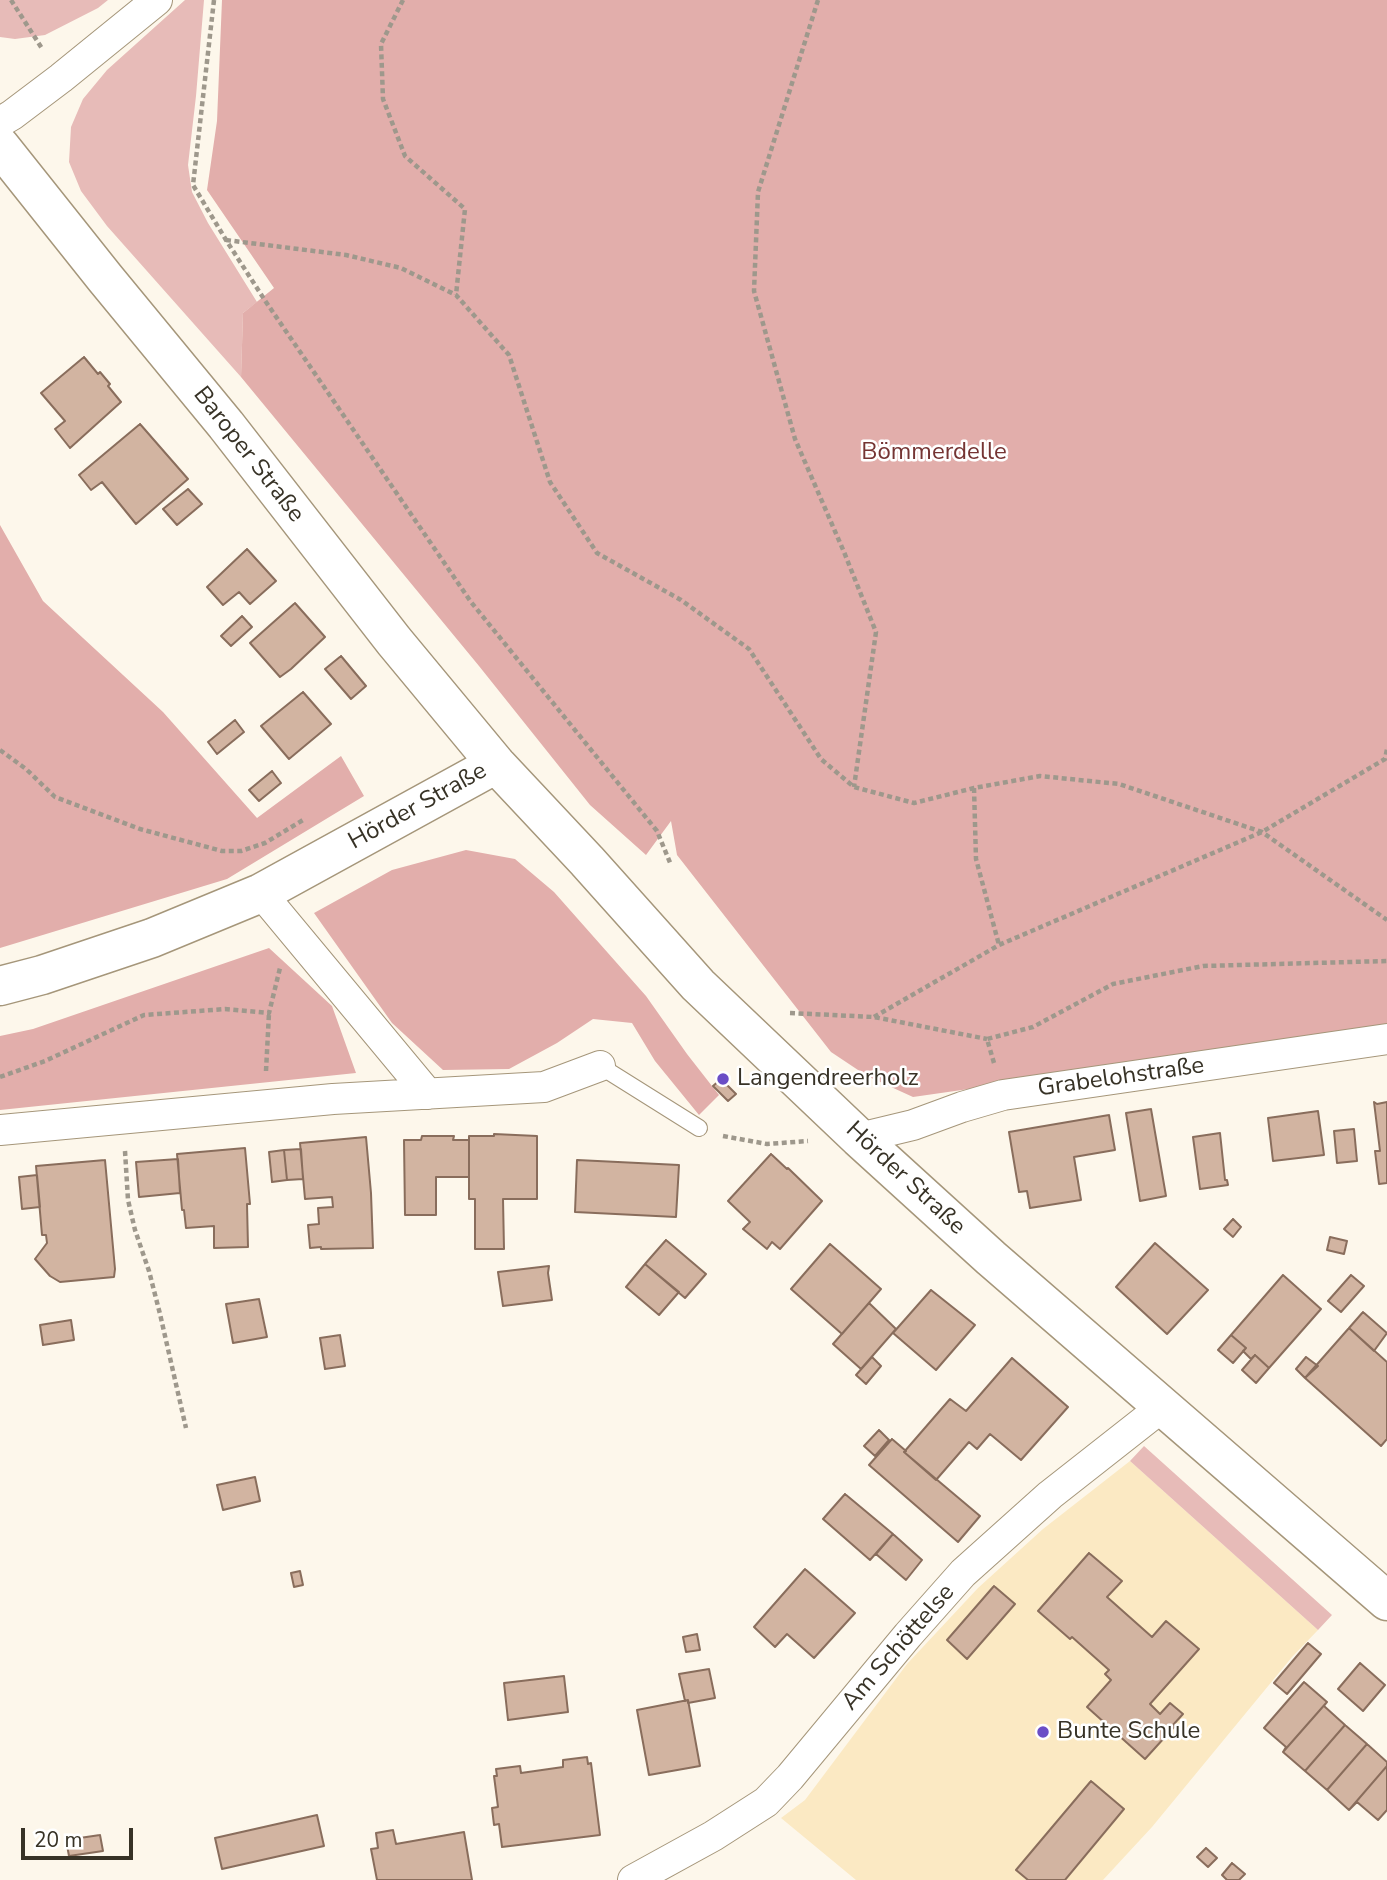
<!DOCTYPE html>
<meta charset="utf-8">
<style>
body{margin:0}
#map{position:relative;width:1387px;height:1880px;overflow:hidden;background:#fdf7eb;font-family:"Nunito Sans",sans-serif}
canvas{display:block}
.scale{position:absolute;left:21px;top:1828px;width:112px;height:32px;box-sizing:border-box;border:4px solid #373226;border-top:0;padding-left:9px;font-size:21px;line-height:24px;white-space:nowrap;color:#373226;-webkit-text-stroke:5px #fff;paint-order:stroke}
</style>
<div id="map">
<canvas width="1387" height="1880"></canvas>
<div class="scale">20 m</div>
</div>
<script>
const c = document.querySelector('canvas').getContext('2d');
c.lineJoin = 'round';
function fill(path, color) {
  c.fillStyle = color;
  c.fill(path, 'evenodd');
}
function shape(rows) {
  const path = new Path2D();
  for (const r of rows) {
    path.moveTo(r[0], r[1]);
    for (let i = 2; i < r.length; i += 2) path.lineTo(r[i], r[i + 1]);
  }
  return path;
}
function trace(path, color, width, dash) {
  c.strokeStyle = color;
  c.lineWidth = width;
  c.lineCap = dash ? 'butt' : 'round';
  c.setLineDash(dash || []);
  c.stroke(path);
}
function drawText(font, color, halo, rows, align = 'center') {
  c.font = font + ' "Nunito Sans",sans-serif';
  c.lineWidth = 5;
  c.setLineDash([]);
  c.textBaseline = 'middle';
  c.strokeStyle = halo;
  c.fillStyle = color;
  for (const [text, x, y, turn = 0] of rows) {
    c.save();
    c.translate(x, y);
    c.rotate((+turn || 0) * Math.PI / 180);
    c.textAlign = isNaN(turn) ? turn : align;
    if (halo) c.strokeText(text, 0, 0);
    c.fillText(text, 0, 0);
    c.restore();
  }
}
fill(shape([
 [1130,1461,1318,1630,1292,1657,1152,1827,1103,1880,856,1880,781,1818,805,1800,907,1664,978,1588,1043,1529]
]), '#fbe9c3');
fill(shape([
 [0,0,108,0,98,8,45,35,15,39,0,37],
 [185,0,204,0,196,96,188,165,192,192,208,223,257,302,243,313,241,377,107,226,81,191,69,162,71,127,83,99,107,70],
 [1144,1446,1332,1615,1318,1630,1130,1461]
]), '#e7bbb8');
fill(shape([
 [222,0,1387,0,1387,1029,913,1097,867,1076,831,1052,677,855,671,821,646,855,590,805,479,666,241,377,243,313,274,288,207,190,217,121],
 [0,525,43,601,163,712,257,818,341,756,364,796,227,879,0,948],
 [466,850,515,859,554,892,646,996,687,1054,719,1095,699,1115,655,1061,632,1023,593,1019,557,1043,509,1069,443,1070,392,1023,314,913,392,870],
 [269,948,332,1006,356,1073,0,1110,0,1036,33,1029]
]), '#e2aeab');
const building = shape([
 [84,357,98,374,100,372,110,384,108,386,121,402,70,448,55,429,65,421,41,393,84,357],
 [140,424,188,479,136,524,102,482,91,490,79,475,140,424],
 [188,489,202,504,177,525,163,509,188,489],
 [247,549,276,581,250,604,239,592,223,605,207,587,247,549],
 [295,603,325,637,291,669,280,677,250,643,295,603],
 [242,616,252,627,231,646,221,636,242,616],
 [341,656,366,686,351,699,325,669,341,656],
 [303,692,331,724,289,759,261,726,303,692],
 [235,720,244,732,217,754,208,742,235,720],
 [272,771,281,783,259,801,249,790,272,771],
 [721,1079,736,1094,728,1101,713,1086,721,1079],
 [1374,1102,1377,1104,1387,1102,1387,1183,1379,1184,1375,1151,1380,1151,1374,1102],
 [1151,1109,1166,1196,1140,1201,1126,1113,1151,1109],
 [1318,1111,1324,1155,1273,1161,1268,1118,1318,1111],
 [1109,1115,1115,1150,1074,1157,1081,1200,1030,1208,1027,1191,1019,1192,1009,1132,1109,1115],
 [1354,1129,1357,1161,1337,1163,1334,1131,1354,1129],
 [1220,1133,1225,1180,1227,1180,1228,1185,1200,1189,1193,1137,1220,1133],
 [494,1134,537,1136,537,1199,503,1199,504,1249,475,1249,475,1199,469,1199,469,1136,494,1136,494,1134],
 [422,1136,454,1136,453,1140,469,1140,469,1177,436,1177,436,1215,405,1215,404,1140,421,1140,422,1136],
 [366,1137,371,1193,373,1248,321,1249,321,1247,310,1248,308,1225,319,1224,318,1208,333,1207,332,1197,305,1199,300,1143,366,1137],
 [245,1148,250,1204,247,1204,248,1247,214,1248,214,1226,186,1228,184,1210,182,1210,177,1154,245,1148],
 [301,1149,303,1179,287,1180,284,1150,301,1149],
 [284,1150,287,1180,272,1182,269,1152,284,1150],
 [771,1154,787,1169,788,1168,822,1201,780,1249,772,1242,767,1249,743,1229,750,1222,728,1201,771,1154],
 [178,1159,180,1193,139,1197,136,1162,178,1159],
 [105,1160,115,1269,114,1277,60,1282,50,1276,35,1259,47,1243,46,1235,42,1235,36,1166,105,1160],
 [577,1160,679,1165,676,1217,575,1212,577,1160],
 [37,1175,40,1207,22,1209,19,1177,37,1175],
 [1233,1219,1241,1227,1233,1237,1224,1229,1233,1219],
 [1330,1237,1347,1241,1344,1254,1327,1250,1330,1237],
 [666,1240,706,1274,685,1298,645,1264,666,1240],
 [1155,1243,1208,1290,1167,1334,1116,1287,1155,1243],
 [830,1244,881,1289,842,1334,791,1289,830,1244],
 [645,1264,679,1292,659,1315,626,1287,645,1264],
 [549,1266,548,1273,552,1300,503,1306,498,1272,549,1266],
 [1283,1275,1321,1309,1269,1368,1255,1355,1251,1359,1243,1351,1246,1348,1231,1335,1283,1275],
 [1351,1275,1364,1286,1341,1312,1328,1301,1351,1275],
 [931,1290,975,1325,936,1370,893,1333,931,1290],
 [259,1299,267,1337,233,1343,226,1304,259,1299],
 [869,1303,896,1329,861,1369,833,1344,869,1303],
 [1363,1312,1387,1333,1374,1351,1349,1328,1363,1312],
 [71,1320,74,1340,43,1345,40,1325,71,1320],
 [1349,1328,1387,1362,1387,1439,1381,1446,1305,1378,1349,1328],
 [340,1335,345,1366,325,1369,320,1338,340,1335],
 [1231,1335,1246,1348,1233,1363,1218,1350,1231,1335],
 [1255,1355,1269,1368,1256,1383,1242,1370,1255,1355],
 [872,1357,881,1366,866,1384,856,1375,872,1357],
 [1306,1357,1318,1366,1305,1378,1296,1369,1306,1357],
 [1012,1358,1068,1407,1021,1460,990,1434,977,1449,969,1442,936,1480,904,1452,950,1399,966,1411,1012,1358],
 [879,1430,889,1440,875,1456,864,1446,879,1430],
 [892,1439,906,1451,904,1452,980,1516,958,1542,869,1465,892,1439],
 [255,1477,260,1501,223,1510,217,1485,255,1477],
 [845,1494,893,1534,870,1560,823,1519,845,1494],
 [893,1534,922,1560,906,1580,876,1554,893,1534],
 [1089,1553,1122,1581,1107,1597,1152,1637,1166,1621,1199,1649,1150,1704,1160,1714,1170,1703,1183,1714,1173,1725,1175,1726,1145,1759,1087,1707,1111,1680,1105,1674,1109,1670,1072,1637,1070,1639,1038,1611,1089,1553],
 [805,1569,855,1613,814,1658,787,1634,775,1647,754,1627,805,1569],
 [300,1571,303,1585,294,1587,291,1573,300,1571],
 [994,1586,1015,1604,967,1659,947,1640,994,1586],
 [697,1634,700,1650,686,1652,683,1637,697,1634],
 [1308,1643,1321,1654,1287,1694,1274,1683,1308,1643],
 [1360,1663,1385,1685,1363,1711,1338,1689,1360,1663],
 [709,1669,715,1698,688,1703,688,1700,685,1701,679,1674,709,1669],
 [564,1676,568,1712,508,1720,504,1683,564,1676],
 [1304,1682,1327,1702,1283,1752,1286,1747,1264,1728,1304,1682],
 [688,1700,700,1766,649,1775,637,1710,688,1700],
 [1327,1702,1324,1706,1345,1725,1305,1771,1283,1752,1327,1702],
 [1345,1725,1367,1744,1327,1790,1305,1771,1345,1725],
 [1367,1744,1387,1762,1387,1766,1349,1810,1327,1790,1367,1744],
 [587,1757,588,1764,591,1763,600,1835,502,1847,499,1824,494,1825,492,1808,498,1807,494,1776,497,1776,496,1769,520,1766,521,1773,563,1767,563,1760,587,1757],
 [1387,1766,1387,1810,1378,1820,1357,1802,1349,1810,1387,1766],
 [1091,1781,1124,1809,1065,1880,1028,1880,1016,1870,1091,1781],
 [317,1815,324,1846,222,1869,215,1838,317,1815],
 [393,1830,396,1844,464,1832,472,1880,377,1880,371,1849,378,1848,376,1833,393,1830],
 [100,1835,103,1851,69,1856,66,1840,100,1835],
 [1206,1848,1217,1858,1208,1867,1197,1857,1206,1848],
 [1232,1863,1245,1874,1239,1880,1227,1880,1222,1875,1232,1863]
]);
fill(building, '#d2b4a1');
trace(building, '#896d5c', 2);
const lane = shape([
 [600,1066,699,1128]
]);
const street = shape([
 [0,122,12,115,61,78,157,0],
 [261,893,428,1094],
 [0,1130,333,1099,544,1087,600,1066],
 [859,1138,913,1125,962,1107,1003,1095,1387,1039],
 [633,1880,713,1836,766,1802,790,1777,908,1635,963,1573,1050,1495,1162,1407]
]);
const secondary = shape([
 [0,146,105,278,226,425,394,641,496,764,587,861,698,985,859,1138,991,1258,1387,1601],
 [0,986,42,975,152,938,261,893,496,764]
]);
trace(lane, '#a5967a', 18);
trace(street, '#a5967a', 32);
trace(secondary, '#a5967a', 41);
trace(shape([
 [11,0,43,50],
 [214,0,193,185,226,240,266,302,471,602,657,831,671,865],
 [403,0,381,44,383,99,405,156,465,209,456,295],
 [818,0,758,192,754,291,795,439,844,552,876,632,854,787],
 [226,240,346,255,401,268,456,295,509,355,550,482,597,553,681,600,749,649,821,759,854,787,914,803,974,788,1040,776,1119,784,1262,832,1387,920],
 [0,750,26,769,55,797,140,829,222,851,241,851,265,843,303,820],
 [974,788,976,859,999,945],
 [790,1013,874,1017,987,1039],
 [874,1017,999,945,1262,832,1385,759,1387,749],
 [994,1063,987,1039,1033,1027,1113,984,1203,966,1387,961],
 [266,1071,269,1013],
 [0,1077,45,1061,144,1015,225,1009,269,1013,280,968],
 [723,1136,767,1144,808,1141],
 [125,1151,128,1200,135,1230,149,1271,160,1314,186,1428]
]), '#9e988c', 4.5, [5, 3.5]);
trace(lane, '#fff', 16);
trace(street, '#fff', 30);
trace(secondary, '#fff', 38);
for (const [x, y, r, color] of [
 [723,1079,7,"#6a4dc6"],
 [1043,1732,7,"#6a4dc6"]
]) {
  const dot = new Path2D();
  dot.arc(x, y, r, 0, 2 * Math.PI);
  c.fillStyle = color;
  c.fill(dot);
  trace(dot, '#fff', 2.5);
}
drawText('24px', '#753433', '#fff', [
 ["Bömmerdelle",934,453]
]);
drawText('24px', '#373226', '#fff', [
 ["Baroper Straße",248,455,52],
 ["Hörder Straße",418,807,-29],
 ["Grabelohstraße",1121,1078,-8],
 ["Hörder Straße",905,1179,43],
 ["Am Schöttelse",899,1648,-49]
]);
drawText('24px', '#373226', '#fff', [
 ["Langendreerholz",737,1079],
 ["Bunte Schule",1057,1732]
], 'left');
</script>
